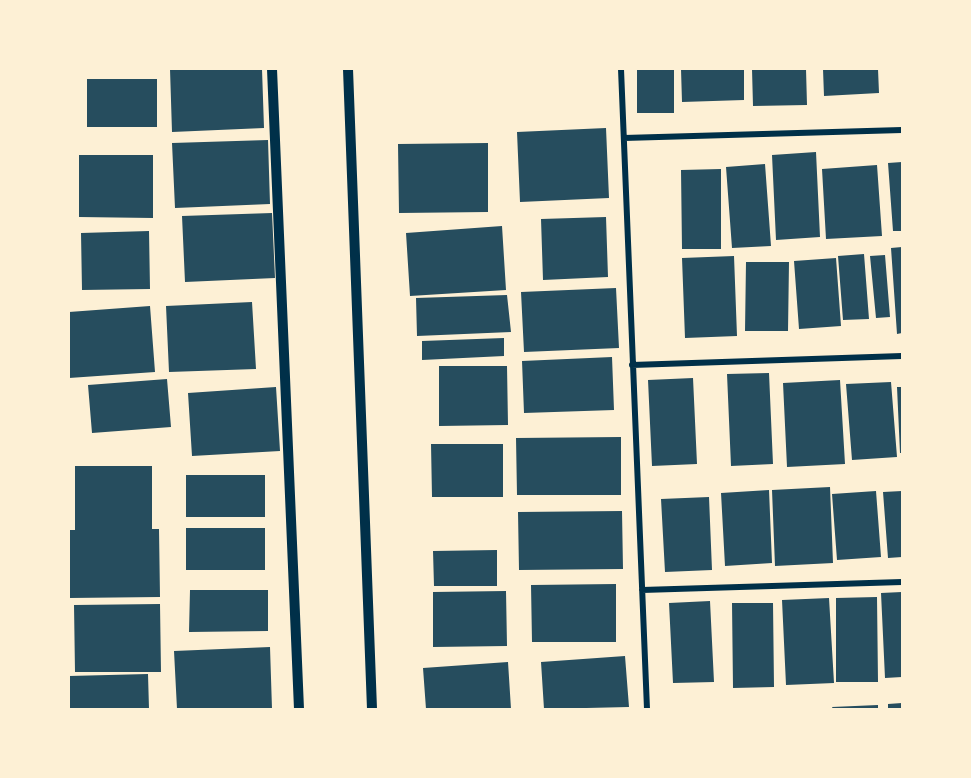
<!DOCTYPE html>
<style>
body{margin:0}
#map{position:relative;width:971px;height:778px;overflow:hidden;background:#fdf0d5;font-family:"Work Sans",sans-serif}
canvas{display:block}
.frame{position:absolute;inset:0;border:70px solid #fdf0d5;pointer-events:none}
</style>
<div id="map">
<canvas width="971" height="778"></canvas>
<div class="frame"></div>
</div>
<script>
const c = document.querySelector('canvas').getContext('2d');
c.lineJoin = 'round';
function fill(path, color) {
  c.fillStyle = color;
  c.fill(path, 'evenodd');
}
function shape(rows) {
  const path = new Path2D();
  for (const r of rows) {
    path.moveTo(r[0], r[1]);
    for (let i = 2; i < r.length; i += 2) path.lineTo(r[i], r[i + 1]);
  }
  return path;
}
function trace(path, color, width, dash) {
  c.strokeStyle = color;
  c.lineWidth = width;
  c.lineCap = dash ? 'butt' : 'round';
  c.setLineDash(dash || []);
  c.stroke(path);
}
fill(shape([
 [170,69,262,69,264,128,172,132],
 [637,69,674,69,674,113,637,113],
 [681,69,744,69,744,100,682,102],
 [752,69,806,69,807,105,753,106],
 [823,69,878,69,879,93,824,96],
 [87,79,157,79,157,127,87,127],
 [606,128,609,198,520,202,517,132],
 [268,140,270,204,175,208,172,143],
 [488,143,488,212,399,213,398,144],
 [816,152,820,237,776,240,772,155],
 [79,155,153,155,153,218,79,217],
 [902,162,902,231,893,231,888,163],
 [765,164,771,246,732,248,726,167],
 [877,165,882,236,826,239,822,169],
 [721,169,721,249,682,249,681,170],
 [272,213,275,278,185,282,182,216],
 [606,217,608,277,543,280,541,219],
 [502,226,506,290,410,296,406,233],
 [149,231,150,289,82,290,81,233],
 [902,247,902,333,897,334,891,248],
 [864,254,869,319,843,320,838,256],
 [885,255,890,317,876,318,870,256],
 [734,256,737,336,685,338,682,258],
 [836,258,841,326,799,329,794,261],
 [746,262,789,262,788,331,745,331],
 [616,288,619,348,524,352,521,292],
 [507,295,511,332,417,336,416,298],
 [252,302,256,369,169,372,166,306],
 [150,306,155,372,69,378,69,312],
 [504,338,504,356,422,360,422,341],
 [612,357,614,410,524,413,522,361],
 [439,366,507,366,508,425,439,426],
 [769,373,773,464,731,466,727,374],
 [693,378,697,464,652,466,648,380],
 [167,379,171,427,92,433,88,385],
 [840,380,845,464,787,467,783,383],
 [891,382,897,457,852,460,846,384],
 [276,387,280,451,192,456,188,393],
 [897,387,902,387,902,453,900,453],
 [621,437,621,495,517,495,516,438],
 [431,444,503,444,503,497,432,497],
 [75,466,152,466,152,529,159,529,160,597,69,598,69,530,75,530],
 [186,475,265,475,265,517,186,517],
 [830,487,833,563,775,566,772,490],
 [769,490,772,563,725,566,721,493],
 [876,491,881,557,837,560,832,494],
 [902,491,902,557,888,558,883,492],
 [709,497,712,570,665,572,661,499],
 [622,511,623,569,519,570,518,512],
 [186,528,265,528,265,570,186,570],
 [497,550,497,586,434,586,433,551],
 [616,584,616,642,532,642,531,585],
 [190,590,268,590,268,631,189,632],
 [506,591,507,646,433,647,433,592],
 [902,592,902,677,885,678,881,593],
 [877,597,878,682,836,682,836,598],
 [829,598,834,683,786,685,782,600],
 [710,601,714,682,673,683,669,603],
 [732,603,773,603,774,687,733,688],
 [160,604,161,672,75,672,74,605],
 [270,647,272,709,177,709,174,651],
 [625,656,629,707,544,709,541,662],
 [508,662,511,709,426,709,423,668],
 [148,674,149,709,69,709,69,676],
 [902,703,902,709,888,709,888,704],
 [878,705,878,709,833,709,832,707]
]), '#264d5e');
trace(shape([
 [621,69,647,709],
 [624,138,902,130],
 [632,365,902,356],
 [642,590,902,582]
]), '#003049', 6);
trace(shape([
 [272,69,299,709],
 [348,69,372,709]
]), '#003049', 10);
</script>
